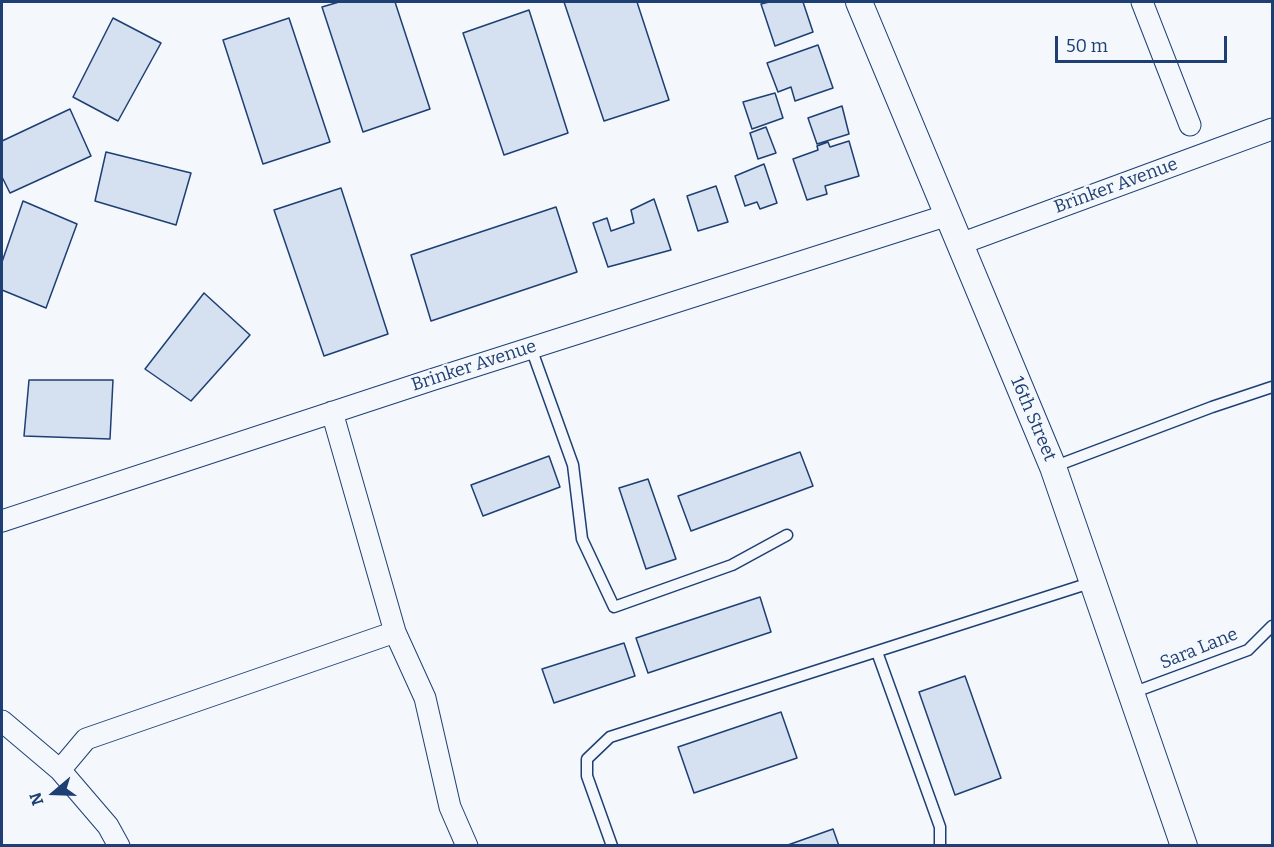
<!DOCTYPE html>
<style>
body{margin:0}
#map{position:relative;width:1274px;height:847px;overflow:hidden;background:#f4f7fb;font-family:Bitter,serif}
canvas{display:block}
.frame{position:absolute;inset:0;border:3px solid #1d3f73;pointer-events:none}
.north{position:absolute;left:24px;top:763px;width:60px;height:60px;-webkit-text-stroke:4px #f4f7fb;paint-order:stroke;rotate:251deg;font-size:16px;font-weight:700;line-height:24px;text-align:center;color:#1d3f73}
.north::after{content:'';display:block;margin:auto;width:21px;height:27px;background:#1d3f73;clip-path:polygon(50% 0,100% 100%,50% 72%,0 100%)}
.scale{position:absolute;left:1055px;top:36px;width:172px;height:27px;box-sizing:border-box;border:3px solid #1d3f73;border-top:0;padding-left:8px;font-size:18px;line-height:21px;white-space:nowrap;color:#1d3f73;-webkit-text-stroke:4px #f4f7fb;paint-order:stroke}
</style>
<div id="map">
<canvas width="1274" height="847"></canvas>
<div class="frame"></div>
<div class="north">N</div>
<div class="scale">50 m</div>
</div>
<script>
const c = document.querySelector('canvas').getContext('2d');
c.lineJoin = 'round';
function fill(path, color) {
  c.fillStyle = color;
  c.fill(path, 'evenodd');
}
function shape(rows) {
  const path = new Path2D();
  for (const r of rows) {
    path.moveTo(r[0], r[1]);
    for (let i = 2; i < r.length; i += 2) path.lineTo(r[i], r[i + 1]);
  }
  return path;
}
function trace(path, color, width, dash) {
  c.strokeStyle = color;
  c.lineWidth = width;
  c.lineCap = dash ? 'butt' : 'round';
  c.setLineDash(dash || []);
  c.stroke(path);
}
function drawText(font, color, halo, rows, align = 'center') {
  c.font = font + ' Bitter,serif';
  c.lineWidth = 4.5;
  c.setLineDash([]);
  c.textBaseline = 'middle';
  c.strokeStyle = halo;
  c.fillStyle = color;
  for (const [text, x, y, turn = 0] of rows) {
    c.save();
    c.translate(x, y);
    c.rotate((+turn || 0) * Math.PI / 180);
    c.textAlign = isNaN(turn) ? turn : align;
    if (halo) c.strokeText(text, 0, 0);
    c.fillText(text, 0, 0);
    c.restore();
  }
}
const building = shape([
 [339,2,395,2,430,109,363,132,322,7,339,2],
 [564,2,637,2,669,100,604,121,564,2],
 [769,2,803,2,813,32,775,46,761,4,769,2],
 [529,10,568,133,504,155,463,33,529,10],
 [113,18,161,43,118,121,73,97,113,18],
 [289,18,330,142,263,164,223,40,289,18],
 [818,45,833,88,795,101,791,87,778,92,767,63,818,45],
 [775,93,783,118,752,129,743,102,775,93],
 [842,106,849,134,817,144,808,118,842,106],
 [70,109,91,156,10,193,2,177,2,141,70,109],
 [766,127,776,153,758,159,750,133,766,127],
 [849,141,859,176,825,186,827,194,807,200,793,159,818,150,817,146,828,142,830,147,849,141],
 [106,152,191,173,176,225,95,201,106,152],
 [764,164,777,203,760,209,757,202,745,206,735,176,764,164],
 [716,186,728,222,698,231,687,196,716,186],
 [341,188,388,334,324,356,274,210,341,188],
 [654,199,671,250,608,267,593,223,607,218,611,231,634,223,631,210,654,199],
 [23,201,77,224,46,308,2,290,2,262,23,201],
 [556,207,577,272,431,321,411,255,556,207],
 [204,293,250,335,191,401,145,369,204,293],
 [29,380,113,380,110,439,24,436,29,380],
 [800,452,813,486,691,531,678,496,800,452],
 [549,456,560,487,483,516,471,485,549,456],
 [648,479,676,559,646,569,619,488,648,479],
 [760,597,771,632,648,673,636,638,760,597],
 [624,643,635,676,554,703,542,669,624,643],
 [965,676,1001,778,955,795,919,692,965,676],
 [781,712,797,758,694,793,678,747,781,712],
 [833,829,839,846,785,846,833,829]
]);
fill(building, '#d5e0f0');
trace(building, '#1d3f73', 1.5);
const service = shape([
 [531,348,573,465,582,539,614,607,732,565,787,535],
 [1053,467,1212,407,1272,387],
 [877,652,940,827,940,846],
 [1132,693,1248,650,1272,626],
 [612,846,587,776,587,759,610,737,1093,582]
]);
const minor = shape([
 [1142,2,1190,125],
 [960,244,1272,129],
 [332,412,395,632,425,698,450,807,467,846],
 [2,521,431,380,948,215],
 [2,721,60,770,108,826,119,846],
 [60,770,86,739,395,632]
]);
const tertiary = shape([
 [859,2,1053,467,1184,846]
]);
trace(service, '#1d3f73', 13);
trace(minor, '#1d3f73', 23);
trace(tertiary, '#1d3f73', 28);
trace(service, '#f4f7fb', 10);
trace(minor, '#f4f7fb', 21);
trace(tertiary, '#f4f7fb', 26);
drawText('18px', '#1d3f73', '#f4f7fb', [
 ["Brinker Avenue",1116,186,-20],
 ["Brinker Avenue",474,366,-18],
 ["16th Street",1033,419,67],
 ["Sara Lane",1199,649,-22]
]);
</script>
